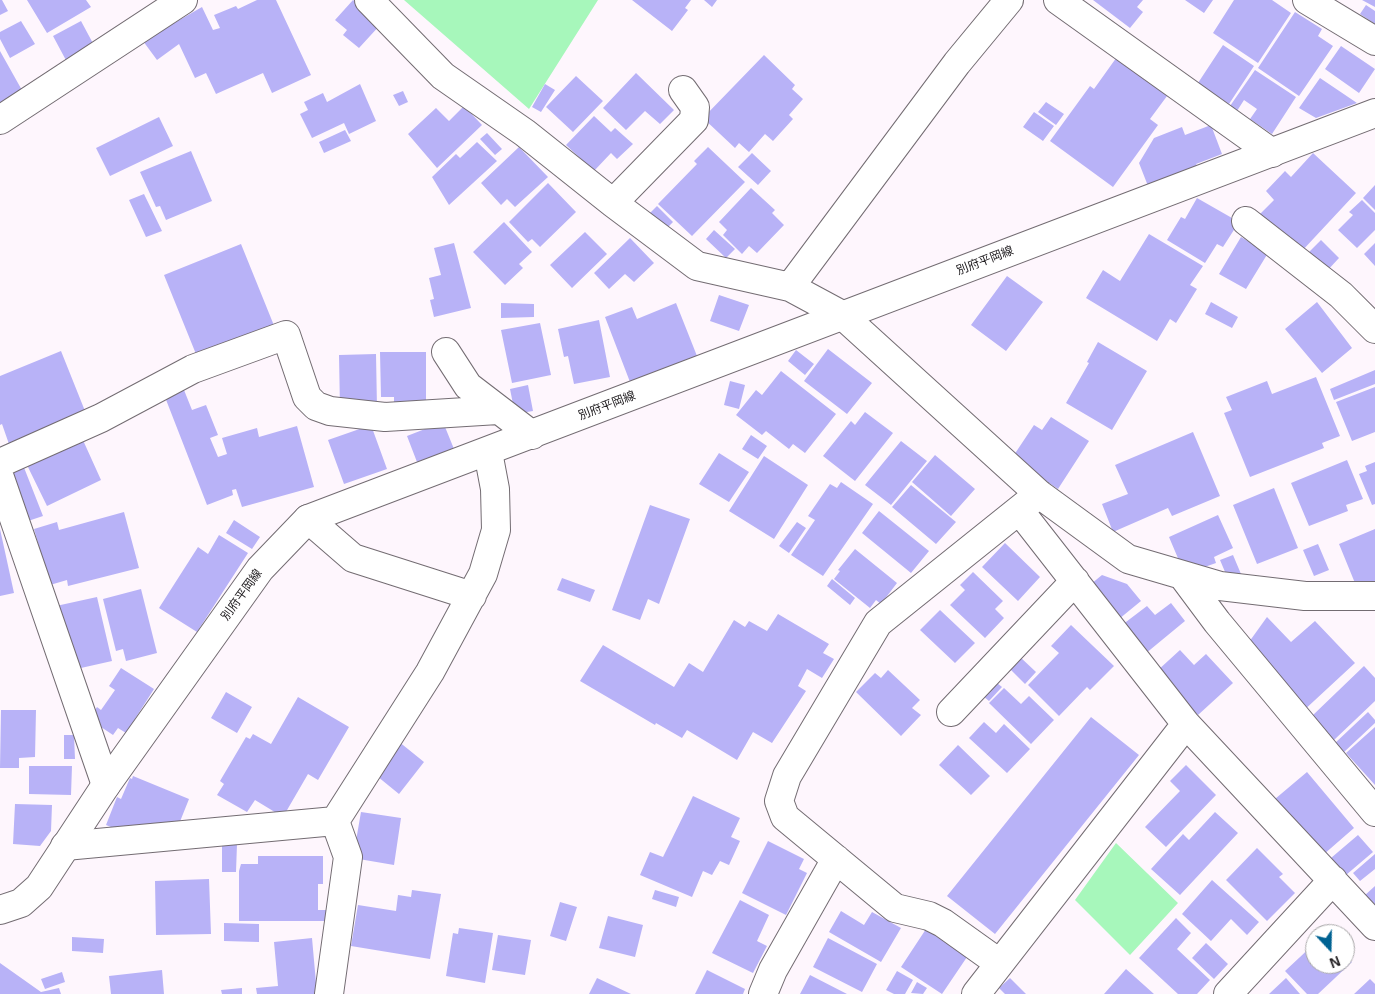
<!DOCTYPE html>
<meta charset="utf-8">
<style>
body{margin:0}
#map{position:relative;width:1375px;height:994px;overflow:hidden;background:#fef6fd;font-family:Arial,sans-serif}
canvas{display:block}
.north{position:absolute;left:1305px;top:924px;width:50px;height:50px;box-sizing:border-box;background:#fff;border:1px solid #a7a6a7;border-radius:50%;rotate:159deg;font-size:14px;font-weight:700;line-height:20px;text-align:center;color:#232023}
.north::after{content:'';display:block;margin:auto;width:18px;height:22px;background:#006292;clip-path:polygon(50% 0,100% 100%,50% 72%,0 100%)}
</style>
<div id="map">
<canvas width="1375" height="994"></canvas>
<div class="north">N</div>
</div>
<script>
const c = document.querySelector('canvas').getContext('2d');
c.lineJoin = 'round';
function fill(path, color) {
  c.fillStyle = color;
  c.fill(path, 'evenodd');
}
function shape(rows) {
  const path = new Path2D();
  for (const r of rows) {
    path.moveTo(r[0], r[1]);
    for (let i = 2; i < r.length; i += 2) path.lineTo(r[i], r[i + 1]);
  }
  return path;
}
function trace(path, color, width, dash) {
  c.strokeStyle = color;
  c.lineWidth = width;
  c.lineCap = dash ? 'butt' : 'round';
  c.setLineDash(dash || []);
  c.stroke(path);
}
function drawText(font, color, halo, rows, align = 'center') {
  c.font = font + ' Arial,"Noto Sans JP",sans-serif';
  c.lineWidth = 5;
  c.setLineDash([]);
  c.textBaseline = 'middle';
  c.strokeStyle = halo;
  c.fillStyle = color;
  for (const [text, x, y, turn = 0] of rows) {
    c.save();
    c.translate(x, y);
    c.rotate((+turn || 0) * Math.PI / 180);
    c.textAlign = isNaN(turn) ? turn : align;
    if (halo) c.strokeText(text, 0, 0);
    c.fillText(text, 0, 0);
    c.restore();
  }
}
fill(shape([
 [404,0,598,0,529,109],
 [1116,843,1178,903,1130,955,1075,900]
]), '#a7f7bb');
fill(shape([
 [0,0,2,0,8,11,0,15],
 [27,0,86,0,91,7,47,33],
 [257,0,276,0,311,75,272,93,263,73,216,94,206,73,195,78,179,44,157,60,143,41,202,7,213,30,220,28,214,15,236,6,238,9],
 [353,0,381,24,359,48,343,35,347,30,335,20],
 [632,0,691,0,685,8,688,10,672,31],
 [704,0,717,0,712,7],
 [1093,0,1143,0,1137,7,1143,12,1130,28],
 [1185,0,1213,0,1204,13],
 [1234,0,1272,0,1291,13,1258,63,1213,33],
 [1362,0,1375,0,1375,7],
 [1366,5,1375,11,1375,24,1360,14],
 [1295,12,1322,29,1318,36,1333,46,1299,96,1258,68],
 [21,21,35,44,10,58,0,39,0,32],
 [81,21,96,49,68,64,53,36],
 [1223,45,1254,66,1229,104,1198,83],
 [1341,46,1375,69,1359,93,1325,69],
 [0,51,23,92,0,105],
 [1119,54,1170,92,1150,119,1158,125,1113,187,1050,141,1090,86,1094,89],
 [764,55,795,85,792,89,803,99,789,115,793,119,773,141,765,134,749,152,739,143,735,148,703,118],
 [1255,70,1296,97,1272,134,1250,119,1257,109,1244,100,1237,111,1230,106],
 [636,73,674,110,660,124,645,111,626,130,603,108],
 [576,76,603,101,573,132,546,107],
 [1320,78,1357,103,1316,118,1299,108],
 [360,84,376,121,349,134,344,123,312,138,300,114,308,110,304,102,323,93,327,102],
 [545,84,555,90,541,112,532,107],
 [403,91,408,102,399,106,393,95],
 [1046,102,1064,114,1056,125,1038,112],
 [464,106,482,125,437,168,408,134,436,108,449,121],
 [1034,112,1054,126,1043,141,1023,127],
 [594,116,611,132,615,128,633,144,617,159,611,153,594,171,566,145],
 [159,117,173,146,110,176,96,148],
 [1211,125,1222,154,1196,164,1198,167,1148,186,1139,163,1154,138,1182,127,1185,135],
 [345,130,351,141,324,153,319,142],
 [487,133,502,149,495,155,480,139],
 [477,142,497,161,449,205,432,177,456,154,460,158],
 [519,147,548,177,515,207,507,199,501,205,481,183],
 [708,147,745,182,692,236,658,204,697,164,694,161],
 [191,151,212,201,166,220,160,206,156,207,140,172],
 [752,153,771,171,758,185,738,167],
 [1313,153,1356,193,1301,252,1260,214,1274,200,1266,191,1285,171,1291,177],
 [548,183,576,212,540,247,532,239,528,242,509,222],
 [1375,185,1375,210,1363,198],
 [751,188,775,210,772,213,784,225,757,253,749,246,742,254,723,235,727,230,719,222],
 [144,194,162,231,146,237,129,200],
 [1197,198,1239,222,1223,247,1217,244,1205,263,1167,240,1181,217,1185,219],
 [1362,200,1375,213,1375,230,1357,248,1338,230,1353,215,1349,212],
 [657,206,673,222,666,229,649,214],
 [504,222,532,252,519,264,523,268,505,285,473,252],
 [714,230,735,249,726,258,706,239],
 [585,232,607,254,572,288,550,265],
 [1149,234,1203,266,1190,285,1197,289,1176,323,1170,319,1157,341,1086,298,1103,270,1120,281],
 [1241,237,1268,253,1246,289,1219,274],
 [630,238,654,263,634,282,625,274,609,289,594,273],
 [1321,240,1339,258,1326,272,1308,253],
 [454,243,471,308,434,317,430,300,434,299,429,278,441,275,434,248],
 [1375,243,1375,266,1364,254],
 [241,244,275,328,198,359,164,275],
 [1007,276,1043,302,1006,351,971,325],
 [719,295,749,305,739,331,710,321],
 [1211,302,1238,317,1232,328,1205,314],
 [1317,302,1352,348,1322,373,1285,329],
 [501,303,534,304,534,317,501,318],
 [676,303,697,356,630,382,605,317,632,307,637,319],
 [599,320,610,377,574,384,568,356,564,357,558,329],
 [540,323,551,375,512,383,501,330],
 [1098,342,1147,371,1112,430,1066,403,1089,363,1087,362],
 [828,349,872,383,847,414,804,381],
 [796,350,814,364,805,375,788,361],
 [61,351,87,416,10,447,2,424,0,425,0,376],
 [380,352,426,352,426,413,394,414,394,397,381,397],
 [376,354,377,408,340,409,339,355],
 [1375,370,1375,384,1334,400,1330,389],
 [781,371,836,414,805,453,793,444,789,449,766,431,762,435,736,415,756,390,762,395],
 [1316,377,1340,436,1322,443,1324,448,1250,477,1224,413,1232,410,1226,397,1267,381,1272,394],
 [730,381,745,385,739,409,724,405],
 [182,385,192,410,206,405,218,435,210,438,218,457,227,454,222,438,257,428,259,437,297,426,314,487,242,507,236,489,232,490,233,495,207,505,163,392],
 [528,385,533,411,515,414,510,389],
 [1375,387,1375,432,1352,441,1336,402],
 [865,412,893,433,855,481,823,456,851,421,855,425],
 [1051,417,1089,441,1058,489,1012,458,1034,425,1042,430],
 [443,422,454,449,417,462,407,436],
 [371,425,387,469,344,484,328,440],
 [1193,432,1220,496,1172,516,1168,508,1113,532,1102,504,1128,494,1115,465],
 [751,435,767,446,758,459,742,449],
 [82,438,101,480,47,506,26,463],
 [901,441,927,461,891,505,865,485],
 [719,453,749,472,729,502,699,484],
 [935,455,975,489,951,516,912,482],
 [764,456,808,485,774,539,729,511],
 [1347,460,1363,499,1346,505,1348,511,1309,526,1291,483],
 [1375,462,1375,504,1372,505,1359,474,1367,471,1365,466],
 [23,465,43,516,25,522,6,472],
 [841,482,873,504,823,576,791,555,815,520,808,516,830,484,837,488],
 [911,485,956,522,936,544,892,507],
 [1274,488,1298,548,1257,564,1233,505],
 [650,505,690,519,659,604,648,599,640,620,612,610],
 [879,511,929,551,911,573,862,533],
 [124,512,139,568,68,586,67,580,50,585,34,529,57,522,59,530],
 [1218,515,1233,548,1214,557,1216,563,1196,570,1183,570,1169,537],
 [234,520,260,537,252,549,226,533],
 [797,522,806,528,789,553,779,546],
 [0,529,14,593,0,596],
 [1375,529,1375,586,1357,588,1339,544],
 [219,535,248,553,197,632,159,608,198,547,208,554],
 [1005,543,1040,577,1018,601,982,567],
 [1318,544,1329,570,1314,576,1303,550],
 [855,549,897,583,881,604,876,600,870,608,834,579,840,571,838,570],
 [1233,555,1241,574,1228,579,1220,560],
 [973,572,1003,601,995,609,1004,618,985,638,950,605,965,590,960,585],
 [1102,575,1127,584,1141,601,1119,619,1091,584],
 [562,578,595,590,590,602,557,590],
 [832,579,855,598,850,605,827,586],
 [141,589,157,653,126,661,123,649,116,651,103,599],
 [97,597,112,661,72,670,56,606],
 [1171,603,1185,621,1145,654,1122,625,1147,606,1155,615],
 [940,610,975,643,955,663,920,630],
 [778,614,829,644,823,653,834,659,822,678,807,669,798,686,806,691,772,743,753,732,737,760,687,730,682,738,656,723,655,725,580,681,603,645,674,687,689,663,703,672,734,620,745,627,749,621,767,631],
 [1267,617,1291,642,1315,621,1355,663,1301,713,1244,649],
 [1071,625,1114,666,1090,690,1087,687,1059,716,1028,685,1059,653,1051,646],
 [1180,650,1194,665,1206,654,1233,683,1198,715,1157,671],
 [1019,656,1036,672,1025,684,1008,667],
 [1364,666,1375,678,1375,701,1334,740,1312,716],
 [121,668,154,689,126,733,118,728,113,735,89,719,97,707,101,710,115,690,109,686],
 [888,670,920,700,912,708,921,715,901,736,856,692,875,673,881,678],
 [997,683,1002,687,989,701,983,696],
 [1004,688,1021,704,1029,696,1054,720,1031,744,989,703],
 [226,692,252,707,237,733,211,718],
 [298,697,349,727,318,780,308,774,283,817,255,800,247,812,217,795,224,784,220,781,246,737,250,739,253,734,271,744],
 [1,710,36,710,35,757,19,758,19,768,0,768],
 [1368,712,1375,720,1375,723,1343,753,1334,744],
 [1091,717,1139,755,995,934,947,896],
 [984,722,996,733,1004,724,1030,749,1007,773,969,738],
 [1375,727,1375,785,1346,753],
 [64,735,74,735,75,759,64,759],
 [398,741,424,762,399,794,372,772],
 [958,745,990,776,971,795,939,765],
 [1186,765,1216,795,1166,847,1145,827,1180,791,1170,781],
 [29,766,72,766,71,795,29,794],
 [1307,772,1354,828,1323,855,1275,799],
 [133,776,189,799,177,829,116,829,106,825,117,797,121,799,130,778,132,779],
 [693,796,740,818,731,837,740,841,729,865,720,861,712,875,703,871,692,897,640,875,650,852,663,857],
 [15,804,52,805,51,831,40,846,13,844],
 [361,812,401,818,394,865,353,858],
 [1215,812,1238,833,1180,895,1151,869,1183,834,1189,840],
 [1358,835,1373,852,1346,875,1331,858],
 [768,841,804,859,799,869,807,873,786,915,742,893],
 [222,844,237,844,236,872,222,872],
 [1257,848,1283,874,1279,877,1295,893,1267,921,1226,880],
 [1375,854,1375,869,1360,881,1353,873],
 [258,856,323,856,323,884,318,884,318,910,326,910,326,921,239,921,239,871,241,864,258,864],
 [209,879,211,934,156,935,155,881],
 [1212,880,1259,922,1247,935,1231,919,1211,941,1182,914],
 [1375,886,1375,908,1364,896],
 [412,890,441,894,430,959,351,946,358,905,396,911,398,895,411,897],
 [655,890,679,897,676,907,652,899],
 [740,900,769,915,757,941,767,946,753,973,712,953],
 [560,902,577,907,566,941,550,936],
 [841,911,864,925,872,912,901,928,881,962,829,932],
 [608,916,643,925,635,957,599,948],
 [1176,918,1191,933,1177,949,1210,980,1197,994,1178,994,1139,958],
 [224,923,259,924,259,942,224,941],
 [459,928,493,933,485,983,446,976,453,933,458,934],
 [926,929,967,957,942,994,901,967],
 [498,935,531,940,525,975,492,970],
 [72,937,104,939,103,953,72,951],
 [312,938,317,994,257,994,256,988,278,986,274,942],
 [828,938,877,964,862,992,813,967],
 [1206,943,1228,964,1214,979,1192,958],
 [1315,943,1315,964,1345,964,1345,955,1352,962,1318,994,1307,994,1285,971],
 [0,963,41,992,59,988,61,994,0,994],
 [1126,969,1154,994,1104,994],
 [162,970,164,994,111,994,109,976],
 [707,970,745,989,743,994,695,994],
 [897,971,913,980,905,994,894,994,886,990],
 [62,972,65,982,45,989,41,979],
 [810,975,847,994,800,994],
 [597,978,631,994,589,994],
 [1010,978,1026,994,1005,994,999,988],
 [1286,978,1300,994,1269,994],
 [1370,979,1375,984,1375,994,1354,994],
 [917,982,927,988,923,994,911,993],
 [242,988,242,994,222,994,221,990]
]), '#b8b2f7');
const minor = shape([
 [369,0,443,76,525,133,613,203,697,266,790,287,842,315,1039,494,1128,559,1220,586,1305,596,1375,596],
 [1058,0,1272,153],
 [1307,0,1375,41],
 [0,120,183,0],
 [613,203,694,120,695,107,683,90],
 [1246,221,1341,295,1375,329],
 [790,287,957,63,1009,0],
 [446,352,468,386,532,435],
 [0,463,101,418,193,369,286,335,307,397,316,406,330,411,385,417,498,410],
 [0,478,106,785],
 [1019,510,1186,724,1375,926],
 [308,519,353,558,472,596],
 [1182,575,1217,622,1375,812],
 [951,712,1075,581],
 [65,846,335,821],
 [999,963,943,923,929,916,895,908,785,817,779,801,787,776,878,623,1039,494],
 [329,994,348,857,335,821,430,672,483,574,496,530,495,489,488,452],
 [763,994,773,970,836,859],
 [976,994,1186,724],
 [1228,994,1333,880]
]);
const secondary = shape([
 [0,910,21,903,39,887,106,785,260,569,308,519,1375,113]
]);
trace(minor, '#736c72', 30);
trace(secondary, '#736c72', 30);
trace(minor, '#fff', 28);
trace(secondary, '#fff', 28);
drawText('12px', '#232023', '#fff', [
 ["別府平岡線",985,261,-21],
 ["別府平岡線",607,406,-21],
 ["別府平岡線",242,595,-54]
]);
</script>
